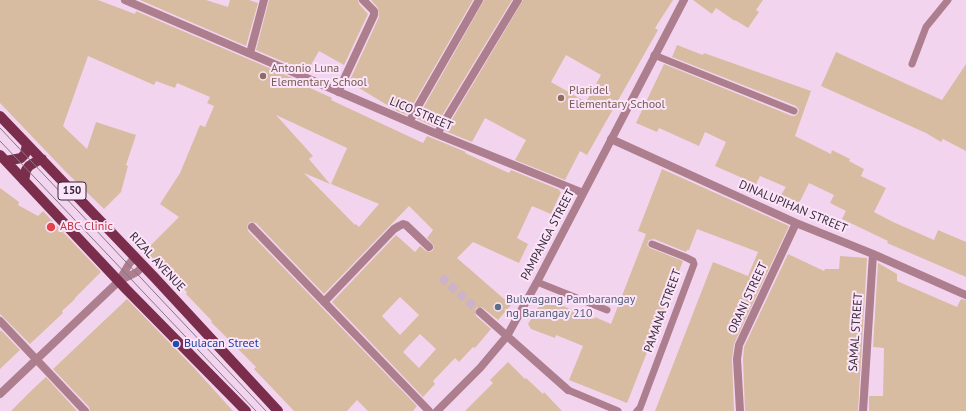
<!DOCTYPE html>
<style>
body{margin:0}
canvas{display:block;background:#f2d4ef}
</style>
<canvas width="966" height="411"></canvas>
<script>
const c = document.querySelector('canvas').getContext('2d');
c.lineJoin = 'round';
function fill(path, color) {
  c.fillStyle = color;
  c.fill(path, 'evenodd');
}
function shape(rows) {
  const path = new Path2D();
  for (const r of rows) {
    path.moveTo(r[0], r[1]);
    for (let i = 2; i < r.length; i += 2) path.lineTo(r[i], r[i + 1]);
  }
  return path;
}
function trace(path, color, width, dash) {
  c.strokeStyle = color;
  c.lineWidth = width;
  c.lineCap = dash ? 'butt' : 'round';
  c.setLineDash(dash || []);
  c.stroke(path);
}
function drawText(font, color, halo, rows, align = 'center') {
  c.font = font + ' "PT Sans",sans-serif';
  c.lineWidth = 4;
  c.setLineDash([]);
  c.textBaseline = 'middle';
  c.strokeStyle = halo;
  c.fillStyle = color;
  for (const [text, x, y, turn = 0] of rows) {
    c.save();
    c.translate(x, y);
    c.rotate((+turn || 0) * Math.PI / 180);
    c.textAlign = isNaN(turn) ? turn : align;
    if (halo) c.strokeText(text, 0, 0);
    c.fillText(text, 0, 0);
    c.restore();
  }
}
fill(shape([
 [0,0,98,0,135,14,136,11,302,82,301,84,332,98,331,100,423,143,427,136,466,152,465,153,509,173,511,170,560,190,559,191,561,192,551,214,532,206,517,238,528,244,519,263,473,242,457,258,511,305,498,320,483,308,481,307,476,308,475,311,476,316,491,329,475,348,473,347,459,362,455,358,433,381,435,384,423,397,332,302,396,235,415,252,420,246,426,251,430,252,433,250,434,246,427,238,433,230,409,206,324,294,256,223,250,222,247,226,248,231,417,406,413,411,368,411,357,400,347,411,294,411,254,369,256,367,211,322,212,321,186,294,187,292,145,251,179,217,160,204,180,173,200,125,205,127,214,106,207,103,210,97,177,83,175,88,156,81,154,85,88,56,63,126,87,149,96,122,136,135,126,165,128,166,121,192,104,209,66,172,0,103],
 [276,115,347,148,331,184,379,204,359,227,356,224,355,225,304,173,330,184,309,159,313,156],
 [400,297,419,315,400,335,382,316],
 [420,334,436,349,419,368,403,352],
 [140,0,206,0,228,7,230,0,249,0,258,3,246,46],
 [269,0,358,0,359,4,368,14,344,65,319,51,307,72,256,50],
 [371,0,473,0,407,115,397,111,349,82,379,17,378,8],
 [484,0,512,0,435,127,417,119],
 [523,0,673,0,655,28,658,30,587,155,580,151,565,180,515,160,526,140,485,118,472,142,445,131],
 [566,55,601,75,586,102,551,82],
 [693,0,763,0,756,10,759,12,748,28,735,20,735,21,716,8,712,14],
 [677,45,703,55,704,53,811,91,795,136,831,154,832,150,850,159,849,161,864,169,861,176,886,188,874,212,893,222,934,240,938,230,966,242,966,277,887,243,888,241,842,219,846,211,830,203,834,195,809,183,799,203,781,195,786,187,760,176,756,184,715,166,726,142,705,132,699,146,659,128,657,132,636,123,664,64,792,116,795,116,798,113,799,110,796,106,672,57],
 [836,52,942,100,966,64,966,151,943,139,941,142,926,133,821,86],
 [662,169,789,226,734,344,732,359,734,411,655,411,713,262,748,276,758,252,697,229,689,250,687,250,686,252,654,239,649,240,647,245,650,248,683,261,627,403,569,380,583,346,556,335,555,338,531,329,528,324,544,298,594,319,595,317,611,324,646,234,638,231],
 [0,188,19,202,18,205,38,216,43,211,101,272,75,298,75,299,62,311,63,313,30,344,0,314],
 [788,254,824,271,825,269,839,269,840,256,867,258,858,411,745,411,743,359,744,347],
 [878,263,897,274,897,281,957,307,961,299,966,300,966,411,869,411,869,396,883,396,884,348,873,347],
 [127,299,195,369,233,411,90,411,89,407,53,369],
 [1,330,20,350,0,369,0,332],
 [508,362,525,379,526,378,543,394,544,392,562,411,465,411,493,383,490,380],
 [46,377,77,411,11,411,34,388]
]), '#d8bca1');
trace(shape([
 [441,277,480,312]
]), '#ccb2ca', 8, [8, 4]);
trace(shape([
 [654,55,794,111],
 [912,64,926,27,948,0],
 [537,282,607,310],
 [568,390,618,411],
 [637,411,640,408,694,264,693,261,685,257,652,244]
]), '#ad7f8e', 7);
trace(shape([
 [480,312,507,336]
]), '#ad7f8e', 8);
trace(shape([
 [125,0,437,134,583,193],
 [250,53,264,0],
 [338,92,374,15,374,11,363,0],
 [409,122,479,0],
 [437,134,518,0],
 [611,139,796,223,873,254,966,295],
 [252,227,429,411],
 [119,281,129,264,135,257],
 [324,302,394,229,399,226,403,224,406,225,429,247],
 [0,321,85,411],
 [507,336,568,390],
 [0,394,119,281,137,272,143,266],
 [740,411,737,359,739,345,796,223],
 [863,411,873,254]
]), '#ad7f8e', 8);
trace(shape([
 [437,411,480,368,507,336,537,282,684,0]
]), '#ad7f8e', 8);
trace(shape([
 [0,116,155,278,278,411],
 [0,155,126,289,246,411],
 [6,161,21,158,25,154,27,144],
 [24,181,26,170,29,166,37,161,42,159]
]), '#7b2d4c', 10);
trace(shape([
 [0,128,266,411],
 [0,141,256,411]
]), '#887486', 1);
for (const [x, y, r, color] of [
 [263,76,4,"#8d6e63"],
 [561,98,4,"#8d6e63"],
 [51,227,5,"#e0444e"],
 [498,307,4,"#5c6f8a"],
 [176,344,4,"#1a4fb4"]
]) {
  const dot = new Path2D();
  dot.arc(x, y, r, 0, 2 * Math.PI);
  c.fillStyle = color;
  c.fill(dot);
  trace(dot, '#fce4fa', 1.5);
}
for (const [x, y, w] of [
 [72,191,28]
]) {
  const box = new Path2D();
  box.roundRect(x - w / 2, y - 9, w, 18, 3);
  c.fillStyle = '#fce4fa';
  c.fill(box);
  trace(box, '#362b35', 1);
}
drawText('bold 11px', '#362b35', null, [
 ["150",72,191]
]);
drawText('12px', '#785e54', '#fce4fa', [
 ["Antonio Luna",271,69],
 ["Elementary School",271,83],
 ["Plaridel",569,91],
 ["Elementary School",569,105]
], 'left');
drawText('12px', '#362b35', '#fce4fa', [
 ["LICO STREET",421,114,23],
 ["DINALUPIHAN STREET",793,207,23],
 ["PAMPANGA STREET",548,235,-62],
 ["RIZAL AVENUE",157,262,47],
 ["ORANI STREET",748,298,-65],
 ["PAMANA STREET",663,311,-70],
 ["SAMAL STREET",856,332,-86]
]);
drawText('12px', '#be3a42', '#fce4fa', [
 ["ABC Clinic",60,227]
], 'left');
drawText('12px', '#4e5e75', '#fce4fa', [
 ["Bulwagang Pambarangay",506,300],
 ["ng Barangay 210",506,314]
], 'left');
drawText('12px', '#164399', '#fce4fa', [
 ["Bulacan Street",184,344]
], 'left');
</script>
